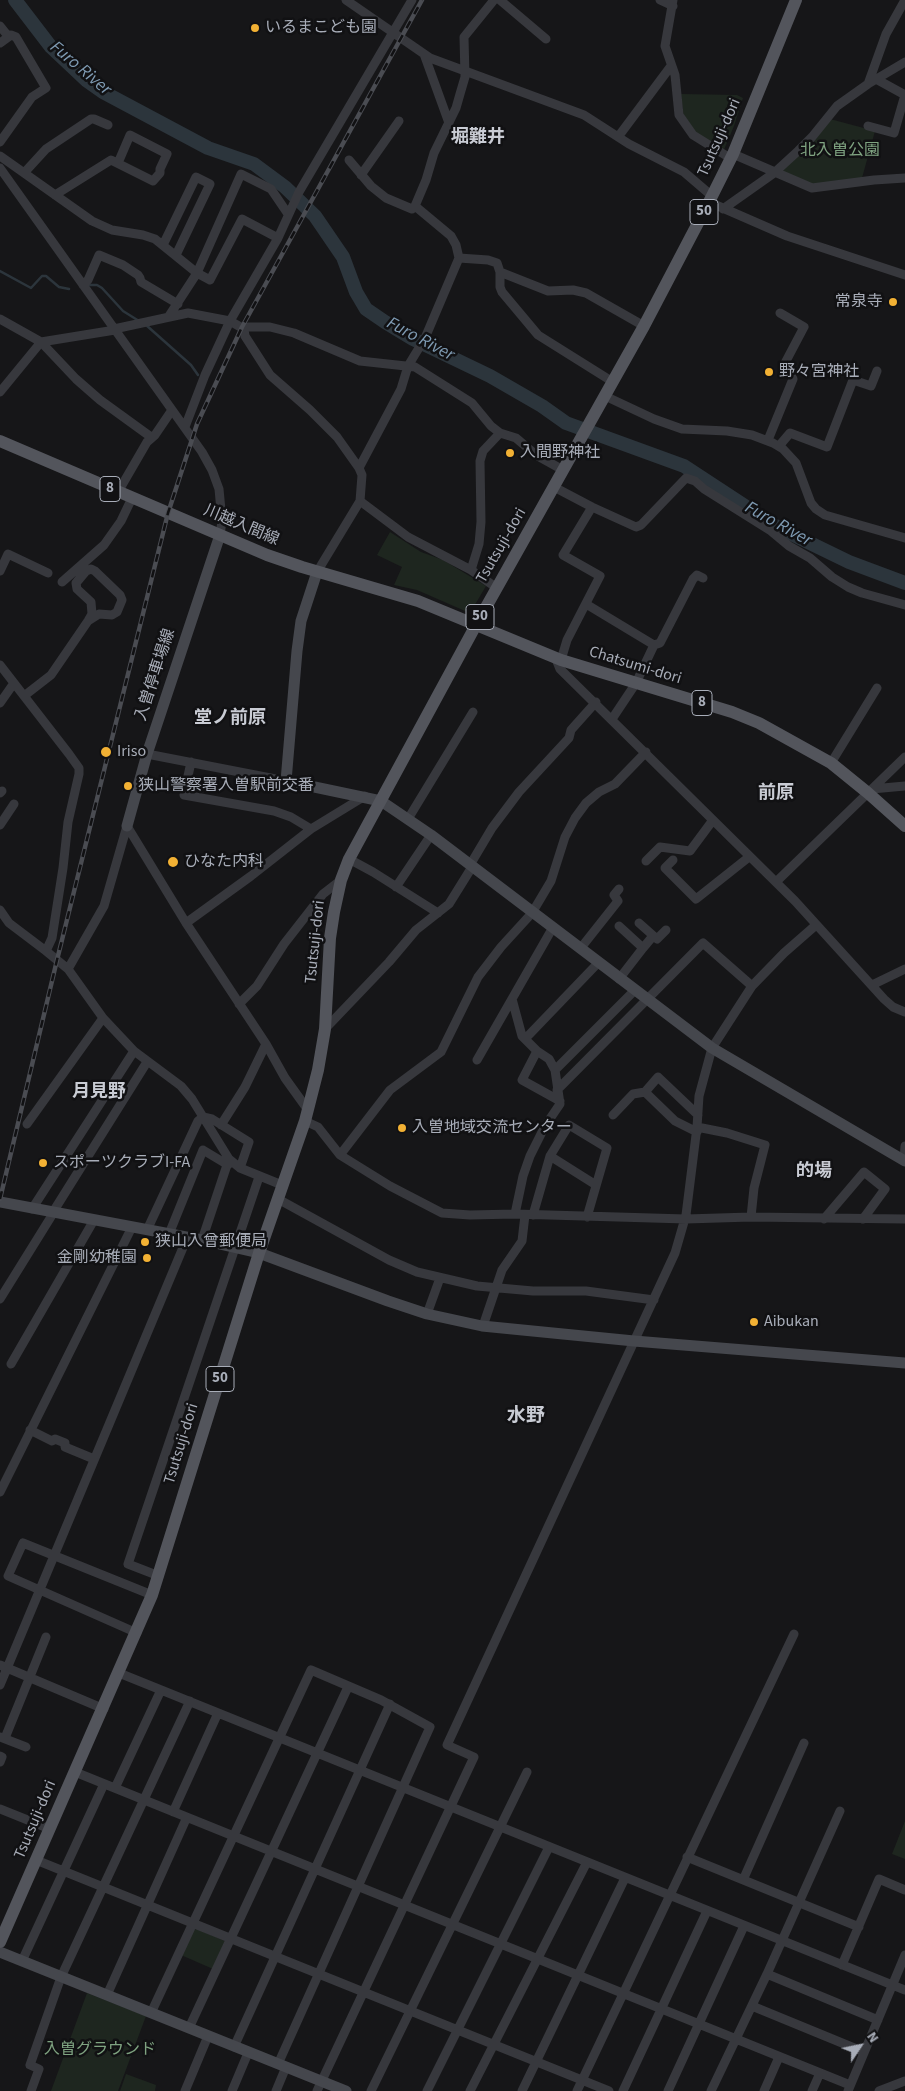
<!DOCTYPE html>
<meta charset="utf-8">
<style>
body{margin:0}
#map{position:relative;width:905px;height:2091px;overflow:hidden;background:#161618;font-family:"Source Sans 3",sans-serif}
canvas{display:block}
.north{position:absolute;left:835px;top:2021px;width:50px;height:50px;-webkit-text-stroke:4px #111113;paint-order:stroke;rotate:56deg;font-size:14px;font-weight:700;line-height:20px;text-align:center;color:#a8adb8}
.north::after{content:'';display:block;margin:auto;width:18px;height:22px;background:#a8adb8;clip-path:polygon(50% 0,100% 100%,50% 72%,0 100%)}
</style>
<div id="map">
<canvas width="905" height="2091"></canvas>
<div class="north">N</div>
</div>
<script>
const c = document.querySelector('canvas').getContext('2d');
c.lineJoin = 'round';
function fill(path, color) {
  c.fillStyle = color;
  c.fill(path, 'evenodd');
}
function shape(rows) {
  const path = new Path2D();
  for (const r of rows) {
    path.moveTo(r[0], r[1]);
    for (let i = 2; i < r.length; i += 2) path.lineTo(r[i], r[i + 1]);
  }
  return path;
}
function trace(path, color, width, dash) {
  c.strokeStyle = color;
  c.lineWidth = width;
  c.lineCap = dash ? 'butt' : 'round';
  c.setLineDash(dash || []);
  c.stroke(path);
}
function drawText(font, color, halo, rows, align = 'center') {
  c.font = font + ' "Source Sans 3","Noto Sans JP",sans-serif';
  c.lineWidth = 5;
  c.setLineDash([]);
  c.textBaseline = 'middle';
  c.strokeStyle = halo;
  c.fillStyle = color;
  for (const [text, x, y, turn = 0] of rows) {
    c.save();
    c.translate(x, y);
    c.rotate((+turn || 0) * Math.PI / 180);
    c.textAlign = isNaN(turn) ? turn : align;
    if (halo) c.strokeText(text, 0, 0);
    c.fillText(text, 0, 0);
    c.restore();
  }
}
fill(shape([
 [681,94,737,95,743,98,734,126,723,152,694,133,684,120],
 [830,119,875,131,862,178,815,185,784,172,783,169],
 [390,532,421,552,443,560,486,586,473,608,465,611,417,590,394,585,402,567,377,555],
 [905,1821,905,1859,892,1854],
 [197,1929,225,1941,213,1969,181,1955,194,1930],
 [87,1993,146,2016,118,2091,51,2091],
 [126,2074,156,2085,155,2091,120,2091]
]), '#1e261f');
trace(shape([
 [0,271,31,288,42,276,46,276,59,287,69,289],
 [90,285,97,285,102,288,123,311,139,321],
 [146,325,191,365,198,375]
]), '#2c353c', 2.5);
trace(shape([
 [15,0,51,47,86,80,103,92,208,148,254,164,285,187,315,216,343,257,356,292,366,309,385,322,413,339,490,376,542,406,566,423,684,466,777,527,849,562,905,583]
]), '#2c353c', 14);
trace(shape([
 [346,0,430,58,584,115,629,144,684,172,712,196],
 [500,0,546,39],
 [660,0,673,6],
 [673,0,665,46,675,75,679,115,693,135,730,158],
 [0,26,8,36],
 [0,43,11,35,16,37,46,88,32,97,0,142],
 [424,54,449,123],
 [868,84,886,34,905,0],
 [868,126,894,133,905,95,876,79],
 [618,137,671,66],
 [733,154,812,188,874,180,905,178],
 [0,156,92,221,112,230,143,235,155,239,197,273,210,280,242,219,278,238],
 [349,160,371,186,386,198,412,209,415,206],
 [0,168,202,452,212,470,219,489,222,521,220,535],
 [24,173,46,149,91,119,94,119,108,125],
 [361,175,399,121],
 [55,195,111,160,153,181,160,173,160,169,167,154,130,135,118,163],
 [709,202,787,236,905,275],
 [723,209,774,173,798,151,812,137,837,106,868,84,905,62],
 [163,245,196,177,210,184,176,255],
 [459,258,488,260,497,263,500,272,500,287,502,292,538,335,613,382],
 [500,272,548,291,573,290,586,293,644,326],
 [83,285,88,280,99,255,123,265,138,275,140,278,141,282,178,304],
 [169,316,197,273,241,174,271,189,288,214],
 [0,319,41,342,76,379,100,400,151,437],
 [114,329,188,313,230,321,244,329,248,327,270,327,294,333,360,361,415,367,472,403,491,426,500,433,516,438,536,455,563,470],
 [244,329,245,336,270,375,310,410,337,437,359,468,362,475,360,501,317,572],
 [0,392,41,342,115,330],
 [605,396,654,419,682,429,727,431,752,435,773,443,783,449,796,463,811,503,816,509,825,515,905,538],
 [185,427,205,375,230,321,278,238,299,192,412,0],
 [768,440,793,379,785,363,804,327,780,313],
 [779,446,790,433,827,447,853,380,871,386,877,371],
 [359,468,401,389,408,366,425,338,459,258,456,245,451,236,415,206,426,180,434,153,456,108,460,94,465,77,464,37,494,0],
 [554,487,592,507,636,527,641,525,686,478,695,481,704,489,771,531,789,546,810,558,832,577,848,587,862,593,905,605],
 [118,492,147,442,155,435,172,410],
 [360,501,408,537,471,570,497,588],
 [471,570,479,544,481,522,480,461,483,451,500,433],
 [0,571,8,554,48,573],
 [62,582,104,545,121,521,132,498],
 [586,604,654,645],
 [556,659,560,669,795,901,884,999,893,1007,905,1012],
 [561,660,567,640,600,576,563,555,592,507],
 [0,665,69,754,79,768,79,774,68,822,63,868,52,938,46,951,9,923,0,910],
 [24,696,51,675,88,621,92,614,91,602,77,589,76,583,86,571,91,569,95,571,120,595,122,600,117,612,112,615,99,614,88,621],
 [0,703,14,683],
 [612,719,636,683,654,645,660,643,693,579,697,575,703,578],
 [147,754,286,781],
 [191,762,184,795,274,811,291,817,311,829],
 [831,763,877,688],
 [872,789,905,786],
 [0,793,2,791],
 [408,819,473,712],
 [0,825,14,804],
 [127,826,186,923,266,1044,285,1078,308,1110],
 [349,859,373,872,438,913],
 [673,860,665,868,696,899,749,857],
 [646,861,660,847,690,851,713,820],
 [470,865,492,828,519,792,569,738,571,730,596,702],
 [776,882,905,757],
 [396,887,431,835],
 [186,923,251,876,311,829,365,796],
 [639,923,657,939,666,930],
 [619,926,643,948,653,936],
 [580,949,618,901,614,895,619,889],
 [46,951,68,969,103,1018,134,1051,181,1086,192,1099,229,1159,202,1240],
 [68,969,104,906,127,826],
 [619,979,643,948],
 [872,985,905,969],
 [512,999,522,1036,537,1051,549,1059,555,1070],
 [239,1004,257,986,284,944,323,894,341,880],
 [325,1029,389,962,416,930,449,904,472,867],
 [525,1039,598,963],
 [537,1051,522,1080,560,1101],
 [477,1060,552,929],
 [557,1090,703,943,752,986],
 [645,1092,658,1077,698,1115],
 [613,1115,633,1094,645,1092,675,1121,697,1132],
 [305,1121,318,1127,340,1155,390,1186,442,1213,470,1215,515,1214,686,1219,751,1217,905,1219],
 [27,1124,103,1018],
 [221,1125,245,1087,266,1044],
 [697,1127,727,1133,765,1145,754,1188,751,1217],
 [340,1155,390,1090,441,1052,478,977,501,947,532,913,551,881,565,837,575,818,586,803,599,792,615,784,646,752],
 [550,1156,596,1185],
 [229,1159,240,1168,282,1185],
 [904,1160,905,1146],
 [278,1199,389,1260,417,1272,477,1286,533,1291,586,1291,654,1300],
 [32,1209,134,1051],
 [53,1212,147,1062],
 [515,1214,523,1176,530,1156,545,1126,560,1104,555,1070,634,991],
 [533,1215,550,1156,569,1125,607,1148,587,1217],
 [824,1219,864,1172,885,1189,863,1219],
 [147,1230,198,1121,203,1117,212,1119,249,1142,240,1168],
 [169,1234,203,1150,228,1165],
 [0,1299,54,1212],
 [427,1314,440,1278],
 [483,1326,502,1270,522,1241,525,1215],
 [11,1364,94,1220],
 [30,1430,52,1441,55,1439,65,1443,65,1447,94,1459],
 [0,1492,132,1227],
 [159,1576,128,1564,259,1177],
 [137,1633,8,1576,23,1543,152,1595],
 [0,1665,104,1709],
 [119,1673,905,1990],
 [0,1685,187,1238],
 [0,1737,26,1747],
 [5,1738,46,1637],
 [0,1756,2,1757,0,1762],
 [75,1772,850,2085],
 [115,1788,161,1690],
 [0,1809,50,1829],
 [173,1812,218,1713],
 [687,1857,859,1927],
 [36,1860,609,2091],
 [743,1880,804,1743],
 [22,1961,104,1784],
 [842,1965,879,1879,905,1890],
 [767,1974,878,2020],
 [107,1995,187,1817],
 [752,2006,864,2052],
 [151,2013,311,1670,381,1700,430,1727,278,2064],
 [189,2028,348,1687],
 [234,2047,390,1704],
 [31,2091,39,2069,30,2065,61,1977,190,1701],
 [185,2091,208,2036],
 [232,2091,248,2053],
 [276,2091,286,2067],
 [317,2091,474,1757,447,1745,675,1253,686,1215,697,1127,699,1096,712,1048,752,986,784,953,816,925],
 [371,2091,527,1772],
 [427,2091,549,1847],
 [470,2091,587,1862],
 [522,2091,625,1878],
 [577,2091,794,1634],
 [623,2091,707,1911],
 [668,2091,744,1926],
 [711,2091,767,1974,840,1811],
 [764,2091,779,2057],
 [812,2091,820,2073],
 [848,2091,905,1955],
 [879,2091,905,2081]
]), '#37383d', 9);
trace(shape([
 [317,572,301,621,297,651,286,781,381,801,431,835,712,1048,905,1161],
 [127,826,147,754,220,535],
 [0,1202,202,1240,259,1253,388,1301,427,1314,482,1326,634,1341,905,1363],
 [0,1952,346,2091]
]), '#45474d', 11);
trace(shape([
 [0,441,267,555,302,567,418,601,561,660,732,712,759,723,831,763,868,793,905,826],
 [0,1942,152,1595,259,1253,305,1121,318,1070,325,1029,330,938,334,912,341,880,349,859,476,625,644,326,709,202,733,154,796,0]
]), '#53555c', 12);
const rail = shape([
 [0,1199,57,960,168,513,197,424,242,327,422,0]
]);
trace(rail, '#4a4c52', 4.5);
trace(rail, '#111113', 2.5, [8]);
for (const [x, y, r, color] of [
 [255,28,5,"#f2b134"],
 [893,302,5,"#f2b134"],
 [769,372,5,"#f2b134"],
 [510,453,5,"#f2b134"],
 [106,752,6,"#f2b134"],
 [128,786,5,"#f2b134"],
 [173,862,6,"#f2b134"],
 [402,1128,5,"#f2b134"],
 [43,1163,5,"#f2b134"],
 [145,1242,5,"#f2b134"],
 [147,1258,5,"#f2b134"],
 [754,1322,5,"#f2b134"]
]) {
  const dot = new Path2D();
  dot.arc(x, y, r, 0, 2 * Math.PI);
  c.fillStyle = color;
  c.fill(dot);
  trace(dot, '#111113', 2);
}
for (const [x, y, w] of [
 [704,212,28],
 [110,489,20],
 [480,617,28],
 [702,703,20],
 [220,1379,28]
]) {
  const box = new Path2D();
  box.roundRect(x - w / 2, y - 12.5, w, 25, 4);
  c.fillStyle = '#111113';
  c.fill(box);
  trace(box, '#a8adb8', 1);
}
drawText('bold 15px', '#a8adb8', null, [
 ["50",704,212],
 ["8",110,489],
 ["50",480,617],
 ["8",702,703],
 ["50",220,1379]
]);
drawText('16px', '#a8adb8', '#111113', [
 ["いるまこども園",265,28],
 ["常泉寺",883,302,"right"],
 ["野々宮神社",779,372],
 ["入間野神社",520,453],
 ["Iriso",117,752],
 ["狭山警察署入曽駅前交番",138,786],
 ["ひなた内科",184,862],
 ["入曽地域交流センター",412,1128],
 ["スポーツクラブI-FA",53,1163],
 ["狭山入曾郵便局",155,1242],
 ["金剛幼稚園",137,1258,"right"],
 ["Aibukan",764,1322]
], 'left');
drawText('16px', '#a8adb8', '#111113', [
 ["Tsutsuji-dori",720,138,-66],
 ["川越入間線",241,526,23],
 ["Tsutsuji-dori",502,546,-60],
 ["Chatsumi-dori",635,666,17],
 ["入曽停車場線",156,675,-72],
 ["Tsutsuji-dori",316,942,-84],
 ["Tsutsuji-dori",182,1444,-73],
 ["Tsutsuji-dori",36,1820,-67]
]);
drawText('16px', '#7fa381', '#111113', [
 ["北入曽公園",840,151],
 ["入曽グラウンド",100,2050]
]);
drawText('italic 18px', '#7f9bb3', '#111113', [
 ["Furo River",80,69,40],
 ["Furo River",420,340,28],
 ["Furo River",778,525,29]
]);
drawText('bold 18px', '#c9ccd4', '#111113', [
 ["堀難井",478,138],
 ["堂ノ前原",230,719],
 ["前原",776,794],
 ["月見野",99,1093],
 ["的場",814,1172]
]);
drawText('bold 19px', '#c9ccd4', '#111113', [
 ["水野",526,1417]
]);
</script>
